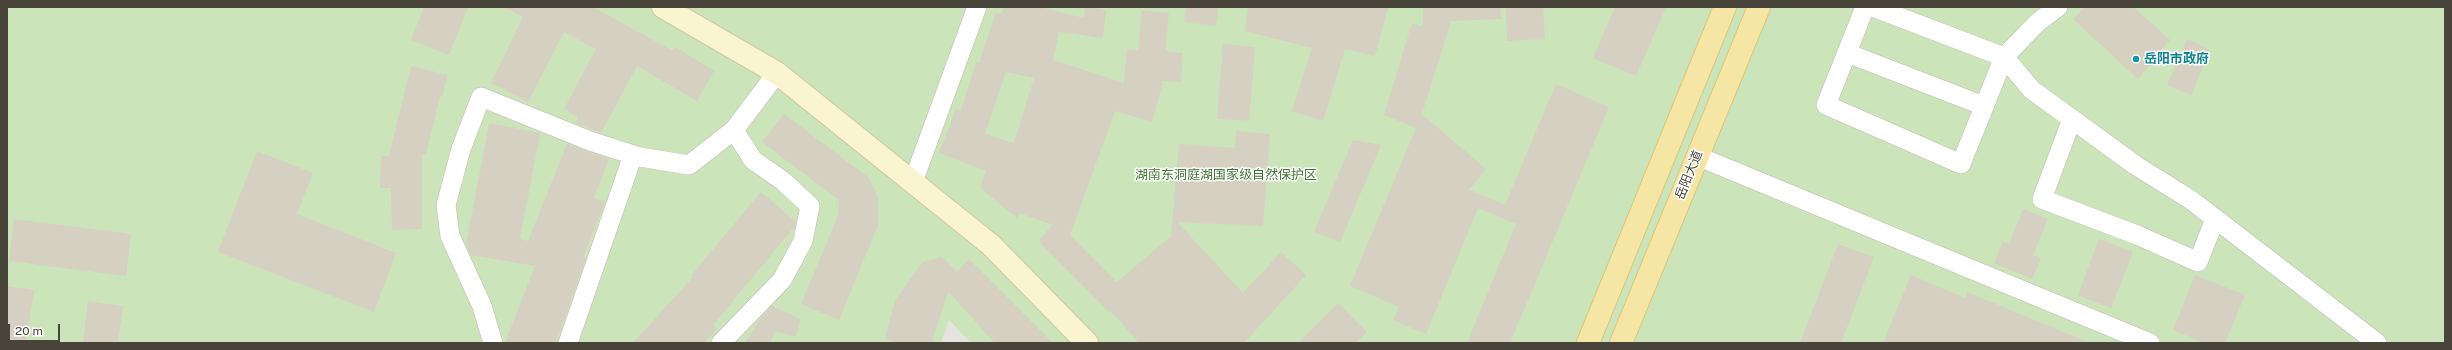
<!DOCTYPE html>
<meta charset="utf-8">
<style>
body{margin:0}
#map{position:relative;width:2452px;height:350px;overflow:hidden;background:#f4f3ec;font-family:"Public Sans",sans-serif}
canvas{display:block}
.frame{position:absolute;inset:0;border:8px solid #48443a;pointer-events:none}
.scale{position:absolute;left:8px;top:324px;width:52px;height:18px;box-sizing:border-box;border:2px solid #48443a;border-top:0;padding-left:5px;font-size:12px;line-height:14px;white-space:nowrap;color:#48443a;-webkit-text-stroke:3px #fff;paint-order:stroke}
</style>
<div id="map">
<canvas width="2452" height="350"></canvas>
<div class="frame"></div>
<div class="scale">20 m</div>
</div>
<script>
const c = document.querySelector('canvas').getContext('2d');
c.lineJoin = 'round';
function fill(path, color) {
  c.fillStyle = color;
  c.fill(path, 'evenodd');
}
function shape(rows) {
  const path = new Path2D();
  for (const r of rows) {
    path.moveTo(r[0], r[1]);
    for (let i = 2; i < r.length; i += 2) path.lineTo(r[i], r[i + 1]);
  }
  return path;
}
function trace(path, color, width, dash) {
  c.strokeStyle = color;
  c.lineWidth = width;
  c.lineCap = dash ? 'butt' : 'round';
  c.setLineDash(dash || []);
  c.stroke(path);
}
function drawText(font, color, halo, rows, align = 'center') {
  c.font = font + ' "Public Sans","Noto Sans SC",sans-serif';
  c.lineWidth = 3;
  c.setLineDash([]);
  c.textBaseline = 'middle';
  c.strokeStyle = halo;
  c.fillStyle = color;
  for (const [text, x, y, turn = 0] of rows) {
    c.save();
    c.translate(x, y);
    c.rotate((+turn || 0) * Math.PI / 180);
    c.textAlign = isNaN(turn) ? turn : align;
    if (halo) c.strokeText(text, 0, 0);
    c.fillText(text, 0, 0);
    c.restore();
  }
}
fill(shape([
 [7,7,2445,7,2445,343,7,343]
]), '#cce4b9');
fill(shape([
 [949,320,971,343,941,343]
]), '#e4e3e0');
fill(shape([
 [424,7,468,7,449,55,411,40],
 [503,7,593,7,673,51,675,47,714,71,697,101,637,66,601,133,575,123,578,117,564,109,596,49,564,32,528,102,491,83,523,17],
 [1004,7,1040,7,1084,18,1085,7,1106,10,1103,38,1059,32,1053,60,1124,83,1127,49,1138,50,1142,10,1169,13,1165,51,1183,53,1181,82,1163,81,1152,122,1115,111,1070,235,1117,282,1171,236,1179,144,1235,148,1236,131,1270,134,1263,226,1177,222,1243,293,1281,252,1306,275,1244,343,1139,343,1111,311,1109,312,1040,243,1040,238,1053,225,1019,213,1017,218,980,188,986,171,939,153,956,109,961,111,976,62,979,63,996,12,1001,14],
 [1006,72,1034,78,1014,143,985,134],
 [1186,7,1219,7,1216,26,1184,22],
 [1248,7,1388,7,1375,56,1345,49,1323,121,1292,111,1312,48,1245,31],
 [1423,7,1500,7,1501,19,1451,21,1422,114,1486,169,1469,190,1505,205,1556,84,1609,107,1510,343,1467,343,1516,224,1478,208,1426,334,1393,320,1399,307,1350,286,1416,128,1384,115,1412,23,1423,27],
 [1506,7,1543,7,1545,39,1507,41],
 [1615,7,1666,7,1636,76,1593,58],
 [2086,7,2133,7,2170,40,2138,79,2073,19],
 [2187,39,2210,50,2191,95,2167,85],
 [1223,44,1255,47,1249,121,1217,119],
 [411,66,448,75,442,97,440,96,426,155,422,154,422,229,392,230,391,188,380,188,381,156,389,156],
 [784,114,869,178,878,197,878,225,839,320,801,304,838,216,839,200,762,142],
 [489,123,540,133,520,239,528,241,567,144,609,159,594,198,605,202,583,257,586,258,556,343,505,343,535,266,471,255,466,245],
 [1353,140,1381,145,1340,242,1314,232],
 [257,151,313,173,297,214,396,253,374,312,218,252],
 [761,192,796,222,795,226,713,325,717,329,704,343,633,343,693,277,691,276],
 [2023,209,2048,219,2033,255,2041,258,2032,279,1994,263,2003,241,2009,244],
 [14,219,131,234,126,276,9,261],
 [2099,239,2133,252,2111,308,2078,295],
 [1838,244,1874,257,1841,343,1800,343],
 [942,257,957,272,969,259,1053,343,995,343,948,291,932,343,895,343,885,339,895,300,923,262],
 [1911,275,1965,298,1967,292,2090,343,1883,343],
 [2195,275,2245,295,2225,343,2204,343,2173,330],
 [7,286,34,290,26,343,7,343],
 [88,301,123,306,118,343,83,343],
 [1338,303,1367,332,1356,343,1298,343],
 [772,306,801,319,796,337,775,331,770,343,745,343,761,318]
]), '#d5d0c2');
const street = shape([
 [1865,7,1826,105,1961,164,2004,57,2032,90,2072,119,2042,199,2137,235,2198,262,2215,219],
 [1873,7,2004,57,2038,22,2058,7],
 [1847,53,1984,106],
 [2072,119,2135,165,2191,200,2377,343],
 [1697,156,2150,343],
 [913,182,977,7],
 [493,343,482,306,450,236,446,205,461,149,481,97,590,141,640,157,689,165,734,130,777,73],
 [568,343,633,155],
 [721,343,782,280,803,241,810,206,783,181,753,160,734,130]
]);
const secondary = shape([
 [663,7,777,73,991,245,1087,343]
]);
const primary = shape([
 [1588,343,1725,7],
 [1621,343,1759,7]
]);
trace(street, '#bfbbaf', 20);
trace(secondary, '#cfc8a0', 24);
trace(primary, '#d9c675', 24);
trace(street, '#fff', 19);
trace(secondary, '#faf4d1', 22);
trace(primary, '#f5e6a5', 22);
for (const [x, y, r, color] of [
 [2136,59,4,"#0f9aa8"]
]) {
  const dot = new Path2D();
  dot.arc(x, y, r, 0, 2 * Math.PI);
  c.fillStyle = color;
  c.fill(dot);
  trace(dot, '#fff', 1.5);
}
drawText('bold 13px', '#0d838f', '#fff', [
 ["岳阳市政府",2144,59]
], 'left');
drawText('13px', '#447532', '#fff', [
 ["湖南东洞庭湖国家级自然保护区",1226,175]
]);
drawText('13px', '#48443a', '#fff', [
 ["岳阳大道",1689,175,-68]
]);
</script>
